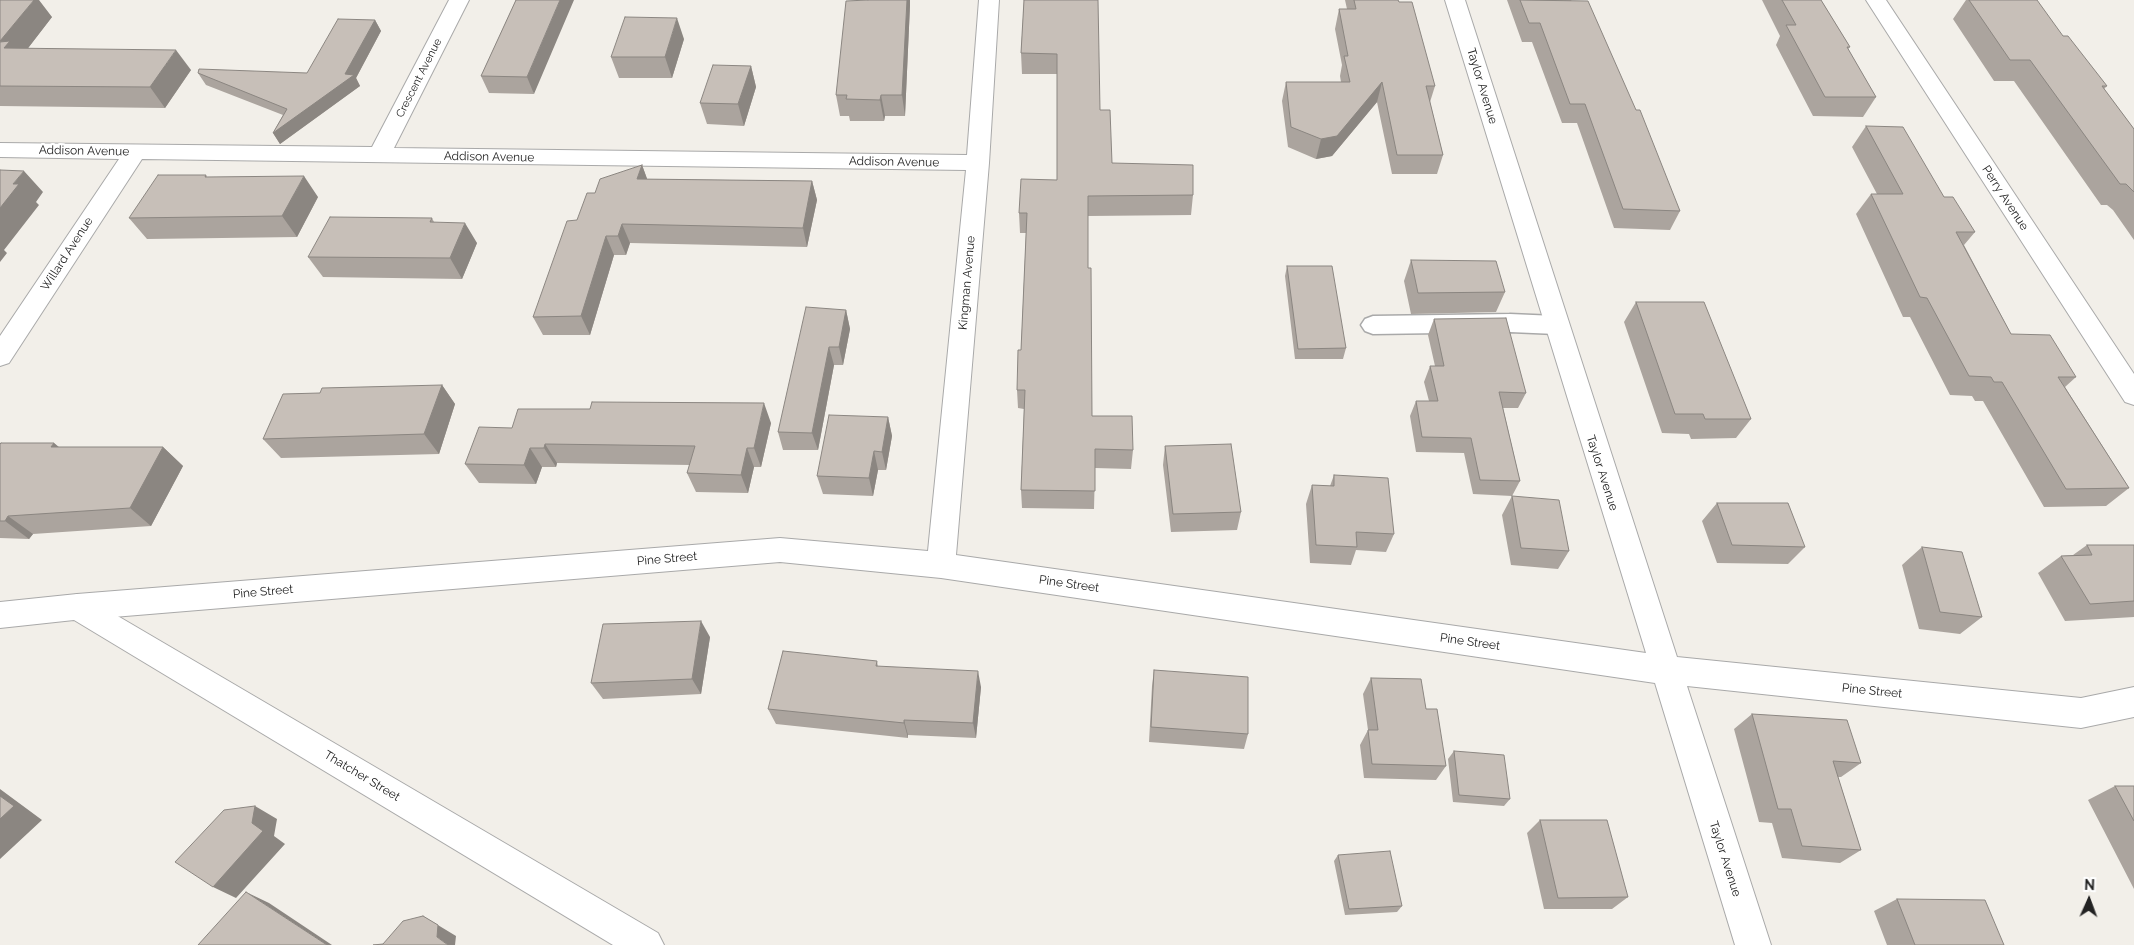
<!DOCTYPE html>
<style>
body{margin:0}
#map{position:relative;width:2134px;height:945px;overflow:hidden;background:#f2efe9;font-family:Raleway,sans-serif}
canvas{display:block}
.north{position:absolute;left:2064px;top:875px;width:50px;height:50px;-webkit-text-stroke:4px #fff;paint-order:stroke;rotate:2deg;font-size:14px;font-weight:700;line-height:20px;text-align:center;color:#222}
.north::after{content:'';display:block;margin:auto;width:18px;height:22px;background:#222;clip-path:polygon(50% 0,100% 100%,50% 72%,0 100%)}
</style>
<div id="map">
<canvas width="2134" height="945"></canvas>
<div class="north">N</div>
</div>
<script>
const c = document.querySelector('canvas').getContext('2d');
c.lineJoin = 'round';
function shape(rows) {
  const path = new Path2D();
  for (const r of rows) {
    path.moveTo(r[0], r[1]);
    for (let i = 2; i < r.length; i += 2) path.lineTo(r[i], r[i + 1]);
  }
  return path;
}
function trace(path, color, width, dash) {
  c.strokeStyle = color;
  c.lineWidth = width;
  c.lineCap = dash ? 'butt' : 'round';
  c.setLineDash(dash || []);
  c.stroke(path);
}
function fill(path, color) {
  c.fillStyle = color;
  c.fill(path, 'evenodd');
}
function drawText(font, color, halo, rows, align = 'center') {
  c.font = font + ' Raleway,sans-serif';
  c.lineWidth = 4.5;
  c.setLineDash([]);
  c.textBaseline = 'middle';
  c.strokeStyle = halo;
  c.fillStyle = color;
  for (const [text, x, y, turn = 0] of rows) {
    c.save();
    c.translate(x, y);
    c.rotate((+turn || 0) * Math.PI / 180);
    c.textAlign = isNaN(turn) ? turn : align;
    if (halo) c.strokeText(text, 0, 0);
    c.fillText(text, 0, 0);
    c.restore();
  }
}
const service = shape([
 [1510,314,1556,316,1564,319,1568,325,1564,331,1556,334,1510,332,1373,334,1365,331,1361,325,1365,319,1373,316,1510,314]
]);
const minor = shape([
 [449,0,469,0,394,148,967,155,979,0,999,0,989,163,956,555,1646,653,1445,0,1465,0,1677,657,2081,698,2134,687,2134,717,2081,728,1687,686,1771,945,1735,945,1655,683,941,578,780,562,77,620,67,616,62,607,67,598,77,594,780,538,928,551,966,170,142,159,9,363,0,366,0,336,119,159,0,157,0,143,372,147,449,0],
 [1866,0,1886,0,2134,374,2134,405,2125,402,1866,0]
]);
const tertiary = shape([
 [77,594,87,598,658,933,664,945,613,945,74,620,0,628,0,602,77,594]
]);
trace(service, '#a9a9a9', 3);
trace(minor, '#a9a9a9', 2);
trace(tertiary, '#a9a9a9', 2);
fill(service, '#fff');
fill(minor, '#fff');
fill(tertiary, '#fff');
fill(shape([
 [0,0,52,17,28,48,191,70,165,108,0,106],
 [516,0,534,94,489,93,481,76],
 [868,0,910,0,910,5,905,116,885,116,884,121,850,121,849,116,840,116,836,95],
 [1024,0,1100,110,1112,163,1193,195,1191,215,1088,216,1088,268,1092,416,1133,450,1131,469,1095,468,1094,509,1022,508,1021,490,1024,409,1018,408,1017,390,1021,350,1026,233,1020,233,1019,213,1057,180,1057,74,1022,74,1021,53],
 [1345,0,1398,0,1435,86,1430,102,1443,155,1437,174,1392,174,1377,102,1332,156,1316,159,1288,147,1282,101,1286,82,1341,82,1340,76,1342,65,1335,29,1339,9,1347,9],
 [1507,0,1571,0,1680,211,1670,230,1614,228,1577,123,1562,123,1532,42,1522,42],
 [1762,0,1821,0,1850,47,1848,49,1876,97,1863,117,1813,116,1776,45,1780,36],
 [1966,0,1969,0,2063,36,2107,86,2104,89,2134,129,2134,240,2113,210,2107,205,2101,205,2014,81,1994,81,1953,19],
 [375,20,381,31,356,78,360,86,280,144,273,133,283,115,206,85,198,73,307,73],
 [684,39,672,78,619,78,611,57],
 [751,66,756,87,744,126,707,124,700,103],
 [1866,126,1944,197,1975,232,1964,245,2011,334,2076,377,2065,387,2129,488,2106,506,2044,507,1983,401,1975,401,1972,396,1950,395,1910,317,1903,317,1856,214,1871,194,1877,194,1852,147],
 [642,165,647,179,812,181,817,200,807,247,630,243,626,255,614,255,590,335,543,335,533,317,595,193],
 [206,175,207,177,318,197,297,237,147,239,129,218],
 [432,218,434,222,477,243,462,279,323,277,308,257],
 [1411,260,1505,292,1496,312,1411,314,1404,281],
 [1287,266,1346,348,1343,359,1295,359,1285,276],
 [1636,302,1751,419,1736,438,1691,439,1689,434,1662,433,1624,322],
 [846,310,850,329,843,365,834,365,818,450,783,450,778,432],
 [1434,319,1526,393,1518,408,1503,408,1520,481,1512,496,1473,494,1464,453,1416,452,1410,416,1416,401,1429,401,1424,382,1430,366,1435,366,1428,335],
 [442,385,455,404,439,454,281,458,263,439],
 [888,417,892,436,886,470,878,470,873,496,823,494,817,476],
 [771,423,761,467,754,467,748,493,696,492,687,473,690,465,557,463,556,467,542,467,536,484,479,483,465,464,512,428],
 [54,443,59,447,163,447,183,466,151,526,33,534,29,539,0,538,0,444],
 [1165,446,1241,512,1237,530,1171,532,1163,465],
 [1334,475,1394,534,1386,552,1356,550,1351,565,1310,563,1306,504,1312,485,1330,486],
 [1512,496,1569,551,1558,569,1511,565,1502,515],
 [1717,503,1805,547,1788,564,1717,563,1702,521],
 [2087,545,2134,545,2134,617,2065,621,2038,573,2061,556,2073,555],
 [1922,547,1982,617,1960,634,1919,629,1902,565],
 [710,637,701,694,603,699,591,683],
 [877,661,878,667,981,687,976,738,908,735,908,738,776,724,768,709],
 [1154,670,1248,734,1244,749,1149,742,1152,686],
 [1371,678,1426,709,1446,766,1436,780,1364,778,1360,745,1368,730,1363,694],
 [1752,714,1861,763,1841,777,1838,777,1861,850,1840,863,1782,858,1772,823,1759,822,1734,729],
 [1454,751,1510,799,1504,806,1453,802,1448,759],
 [2115,786,2134,786,2134,889,2088,800],
 [1540,820,1628,897,1612,909,1544,909,1527,833],
 [1338,855,1402,906,1397,912,1345,915,1334,861],
 [1897,899,2004,945,1887,945,1874,911]
]), '#aba49e');
fill(shape([
 [34,0,39,0,52,17,22,56,4,48,0,41],
 [560,0,574,0,534,94,527,77],
 [907,0,910,0,910,5,905,116,902,95],
 [677,18,684,39,672,78,665,57],
 [375,20,381,31,356,78,360,86,280,144,273,133,345,74],
 [176,50,191,70,165,108,150,87],
 [751,66,756,87,744,126,738,104],
 [1382,82,1377,102,1332,156,1316,159,1321,139],
 [881,95,885,116,884,121,880,100],
 [642,165,649,184,637,179],
 [24,171,43,192,36,202,39,205,4,250,7,253,0,262,0,208,13,184],
 [304,176,318,197,297,237,282,216],
 [812,181,817,200,807,247,803,228],
 [465,223,477,243,462,279,450,258],
 [622,224,630,243,626,255,618,236],
 [606,236,614,255,590,335,581,316],
 [846,310,850,329,843,365,839,347],
 [829,347,834,365,818,450,812,433],
 [442,385,455,404,439,454,424,434],
 [764,403,771,423,761,467,754,448],
 [888,417,892,436,886,470,882,452],
 [54,443,76,463,51,447],
 [545,444,557,463,556,467,544,448],
 [163,447,183,466,151,526,130,508],
 [530,448,542,467,536,484,524,465],
 [747,448,754,467,748,493,741,475],
 [874,451,878,470,873,496,869,478],
 [8,516,33,534,29,539,5,521],
 [701,621,710,637,701,694,692,679],
 [978,671,981,687,976,738,973,723],
 [904,720,908,735,908,738,904,723],
 [0,789,42,820,0,859],
 [255,806,277,819,274,836,285,844,236,898,213,887],
 [246,892,269,903,332,945,327,945],
 [423,916,456,936,455,945,448,945,437,937]
]), '#8b8681');
const building = shape([
 [0,0,34,0,0,41,0,0],
 [516,0,560,0,527,77,481,76,516,0],
 [868,0,907,0,902,95,881,95,880,100,846,99,847,95,836,95,846,1,868,0],
 [1024,0,1098,0,1100,110,1110,110,1112,163,1193,165,1193,195,1088,196,1088,268,1091,268,1092,416,1132,416,1133,450,1095,449,1095,491,1021,490,1025,390,1017,390,1018,350,1021,350,1027,213,1019,213,1021,179,1057,180,1057,54,1021,53,1024,0],
 [1354,0,1398,0,1399,2,1412,2,1435,86,1426,86,1443,155,1397,155,1382,82,1337,136,1321,139,1291,127,1286,82,1350,82,1344,56,1348,56,1339,9,1356,9,1354,0],
 [1520,0,1588,1,1636,110,1640,110,1680,211,1623,209,1585,104,1570,104,1540,23,1529,23,1520,0],
 [1782,0,1821,0,1850,47,1847,47,1876,97,1825,97,1786,25,1796,25,1782,0],
 [1969,0,2037,0,2063,36,2068,36,2107,86,2102,86,2134,129,2134,192,2126,184,2120,184,2030,60,2010,60,1969,0],
 [625,17,677,18,665,57,611,57,625,17],
 [338,19,375,20,345,74,354,75,273,133,287,109,198,73,199,69,307,73,338,19],
 [10,41,4,48,176,50,150,87,0,86,0,42,10,41],
 [713,65,751,66,738,104,700,103,713,65],
 [1866,126,1903,127,1944,197,1953,197,1975,232,1956,232,2011,334,2050,335,2076,377,2058,377,2129,488,2066,489,2002,382,1994,382,1991,377,1969,376,1927,298,1920,297,1871,194,1903,194,1866,126],
 [642,165,637,179,812,181,803,228,622,224,618,236,606,236,581,316,533,317,567,221,577,220,587,193,595,193,600,179,642,165],
 [0,170,24,171,13,184,19,184,0,208,0,170],
 [158,175,206,175,205,177,304,176,282,216,129,218,158,175],
 [330,217,432,218,430,222,465,223,450,258,308,257,330,217],
 [1411,260,1496,261,1505,292,1418,293,1411,260],
 [1287,266,1332,266,1346,348,1298,349,1287,266],
 [1636,302,1704,302,1751,419,1705,419,1703,414,1675,414,1636,302],
 [806,307,846,310,839,347,829,347,812,433,778,432,806,307],
 [1506,318,1526,393,1499,392,1520,481,1480,480,1471,438,1422,437,1416,401,1438,401,1430,366,1444,366,1434,319,1506,318],
 [442,385,424,434,263,439,283,394,320,393,322,388,442,385],
 [592,402,764,403,754,448,747,448,741,475,687,473,695,446,545,444,544,448,530,448,524,465,465,464,479,427,512,428,518,409,590,409,592,402],
 [829,415,888,417,882,452,874,451,869,478,817,476,829,415],
 [1,443,54,443,51,447,163,447,130,508,8,516,5,521,0,521,0,444,1,443],
 [1231,444,1241,512,1173,514,1165,446,1231,444],
 [1334,475,1388,478,1394,534,1356,532,1357,547,1316,545,1312,485,1334,486,1334,475],
 [1512,496,1559,500,1569,551,1521,548,1512,496],
 [1717,503,1788,503,1805,547,1732,545,1717,503],
 [2087,545,2134,545,2134,601,2090,604,2061,556,2092,555,2087,545],
 [1922,547,1962,552,1982,617,1940,612,1922,547],
 [701,621,692,679,591,683,603,624,701,621],
 [783,651,877,661,876,666,978,671,973,723,904,720,904,723,768,709,783,651],
 [1154,670,1248,677,1248,734,1151,727,1154,670],
 [1371,678,1421,679,1426,709,1437,709,1446,766,1372,764,1368,730,1378,730,1371,678],
 [1752,714,1847,720,1861,763,1833,761,1861,850,1802,846,1791,809,1778,809,1752,714],
 [1454,751,1504,755,1510,799,1459,795,1454,751],
 [2115,786,2134,786,2134,821,2115,786],
 [0,796,14,806,0,819,0,796],
 [255,806,252,823,263,831,213,887,175,862,224,810,255,806],
 [1540,820,1607,820,1628,897,1558,898,1540,820],
 [1390,851,1402,906,1349,909,1338,855,1390,851],
 [246,892,327,945,198,945,246,892],
 [1897,899,1985,900,2004,945,1915,945,1897,899],
 [423,916,438,925,437,937,448,945,373,945,383,944,403,921,423,916]
]);
fill(building, '#c7bfb8');
trace(building, '#8b8681', 1);
drawText('11px', '#222', '#fff', [
 ["Crescent Avenue",419,78,-63]
]);
drawText('12px', '#222', '#fff', [
 ["Taylor Avenue",1482,86,73],
 ["Addison Avenue",84,151,1],
 ["Addison Avenue",489,157,1],
 ["Addison Avenue",894,162,1],
 ["Perry Avenue",2005,198,57],
 ["Willard Avenue",67,254,-57],
 ["Kingman Avenue",967,283,-85],
 ["Taylor Avenue",1602,473,72],
 ["Pine Street",667,559,-5],
 ["Pine Street",1069,584,8],
 ["Pine Street",263,592,-5],
 ["Pine Street",1470,642,8],
 ["Pine Street",1872,691,6],
 ["Thatcher Street",362,776,31],
 ["Taylor Avenue",1725,859,72]
]);
</script>
